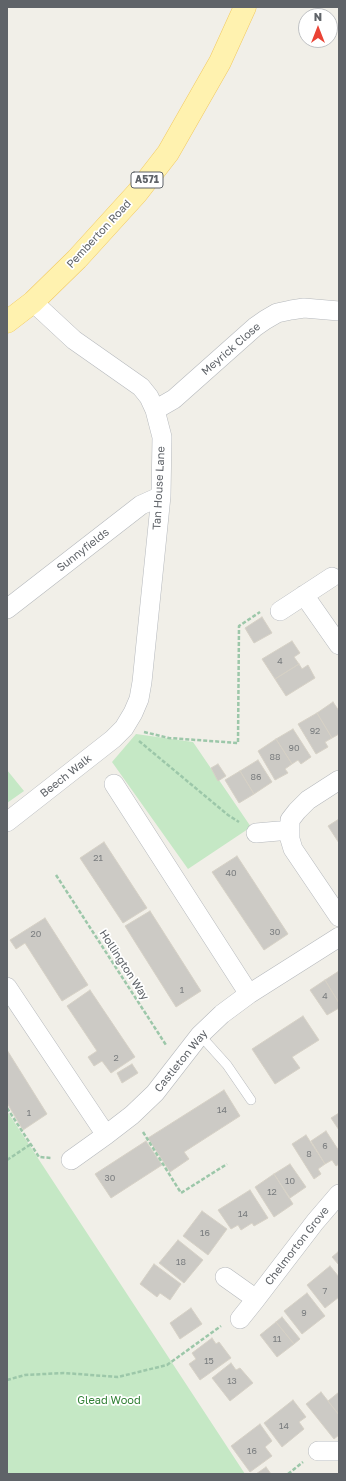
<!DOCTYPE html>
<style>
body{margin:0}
#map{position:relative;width:346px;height:1481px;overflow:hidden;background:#f1efe8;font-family:"Golos Text",sans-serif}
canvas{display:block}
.frame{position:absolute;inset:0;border:8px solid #5f6368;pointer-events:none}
.north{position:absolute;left:298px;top:8px;width:40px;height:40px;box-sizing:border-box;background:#fff;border:1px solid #bfc1c3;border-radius:50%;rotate:0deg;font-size:11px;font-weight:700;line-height:16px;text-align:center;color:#5f6368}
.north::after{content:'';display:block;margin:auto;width:14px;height:18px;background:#ea4335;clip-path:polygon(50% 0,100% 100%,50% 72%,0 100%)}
</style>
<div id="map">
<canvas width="346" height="1481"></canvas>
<div class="frame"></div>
<div class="north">N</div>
</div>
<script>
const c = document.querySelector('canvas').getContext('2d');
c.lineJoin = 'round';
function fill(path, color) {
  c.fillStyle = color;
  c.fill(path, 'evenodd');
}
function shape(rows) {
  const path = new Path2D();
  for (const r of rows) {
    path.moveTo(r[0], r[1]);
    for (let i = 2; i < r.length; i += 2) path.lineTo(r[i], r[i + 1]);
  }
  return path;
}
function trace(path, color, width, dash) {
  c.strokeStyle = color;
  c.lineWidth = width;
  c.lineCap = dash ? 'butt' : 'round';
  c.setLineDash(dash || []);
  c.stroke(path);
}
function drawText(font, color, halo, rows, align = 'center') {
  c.font = font + ' "Golos Text",sans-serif';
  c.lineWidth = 3.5;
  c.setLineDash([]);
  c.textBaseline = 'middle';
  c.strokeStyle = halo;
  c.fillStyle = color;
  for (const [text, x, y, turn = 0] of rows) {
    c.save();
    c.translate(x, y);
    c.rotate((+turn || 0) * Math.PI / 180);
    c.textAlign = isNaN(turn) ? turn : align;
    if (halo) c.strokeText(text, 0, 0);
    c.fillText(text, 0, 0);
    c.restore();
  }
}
fill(shape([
 [136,734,193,742,251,827,188,869,112,762],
 [7,770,24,791,7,803],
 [7,1111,245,1474,7,1474]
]), '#c5e8c5');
const building = shape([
 [262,617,272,633,254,643,245,628,262,617],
 [292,641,300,653,294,657,299,664,275,679,262,659,292,641],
 [299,664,302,669,308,665,315,678,286,696,275,679,299,664],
 [333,702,339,711,339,734,332,738,317,713,333,702],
 [317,713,332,738,325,742,328,747,316,754,298,724,317,713],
 [293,729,311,757,301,764,298,760,292,764,276,739,293,729],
 [276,739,292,764,285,769,288,773,275,780,258,751,276,739],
 [258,760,272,782,254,794,240,771,258,760],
 [218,764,226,776,218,781,211,768,218,764],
 [240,771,254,794,239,803,225,780,240,771],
 [339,819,339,843,328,826,339,819],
 [104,842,147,908,123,923,80,858,104,842],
 [237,856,288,934,264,950,212,872,237,856],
 [150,911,201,991,176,1007,125,926,150,911],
 [45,918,88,985,62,1001,25,943,16,949,10,940,45,918],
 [339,971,339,1003,325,980,339,971],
 [325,980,339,1003,339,1008,327,1015,310,990,325,980],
 [90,990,135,1057,111,1073,102,1061,94,1066,88,1057,97,1051,67,1006,90,990],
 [303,1016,319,1040,292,1057,300,1068,275,1084,252,1049,303,1016],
 [7,1050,47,1114,23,1130,7,1103,7,1050],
 [132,1064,138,1073,122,1083,117,1073,132,1064],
 [224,1090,240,1116,184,1152,189,1159,170,1172,148,1138,224,1090],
 [339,1113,339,1130,331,1118,339,1113],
 [326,1131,339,1151,339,1164,336,1166,332,1160,325,1164,311,1141,326,1131],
 [306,1135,325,1164,318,1169,321,1174,314,1179,292,1144,306,1135],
 [146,1141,162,1165,111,1198,95,1174,146,1141],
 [290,1164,306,1187,290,1198,274,1174,290,1164],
 [274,1174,293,1204,274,1217,255,1187,274,1174],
 [250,1190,268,1218,254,1226,252,1223,241,1230,238,1225,231,1229,218,1210,250,1190],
 [202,1211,227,1229,208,1255,183,1236,202,1211],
 [178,1240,203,1260,184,1283,159,1263,178,1240],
 [338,1252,339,1253,339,1265,332,1257,338,1252],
 [154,1264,181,1284,170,1300,160,1293,157,1297,140,1284,154,1264],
 [330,1266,339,1277,339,1297,325,1308,307,1285,330,1266],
 [307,1293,325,1316,302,1334,284,1311,307,1293],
 [191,1308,202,1324,180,1339,170,1323,191,1308],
 [282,1317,300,1339,294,1344,276,1322,282,1317],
 [276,1322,294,1344,277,1357,260,1335,276,1322],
 [212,1338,216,1344,219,1342,231,1358,200,1380,189,1364,196,1359,192,1353,212,1338],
 [231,1363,236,1370,240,1368,253,1383,230,1401,212,1378,231,1363],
 [321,1392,339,1415,339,1435,334,1439,306,1404,321,1392],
 [339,1392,339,1415,328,1401,339,1392],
 [293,1400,306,1417,299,1422,304,1429,282,1447,264,1423,293,1400],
 [260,1424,272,1441,265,1447,272,1456,250,1472,231,1446,260,1424],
 [266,1467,271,1474,256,1474,266,1467]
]);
fill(building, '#cccac5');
trace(building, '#d6d1c6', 1);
const service = shape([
 [200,1035,227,1065,251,1100]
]);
const minor = shape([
 [155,410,174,399,255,327,265,320,277,313,291,310,304,308,339,311],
 [304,595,339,645],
 [7,609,141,505,161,496],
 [280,611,332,577],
 [339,780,308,800,297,811,290,820,290,839,293,849,339,917],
 [114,784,249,994],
 [7,822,113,739,124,728,133,713,139,699,142,682,161,496,162,437,155,410,149,397,141,387,74,340,33,302],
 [256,833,290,830],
 [7,987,106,1135,132,1115,155,1093,200,1035,222,1014,249,994,339,937],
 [71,1160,106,1135],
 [225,1277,256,1299,240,1319],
 [256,1299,315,1222,339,1194],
 [318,1451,339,1451]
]);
const primary = shape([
 [7,322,33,302,77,259,137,193,168,153,220,62,245,7]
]);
trace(service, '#b5b8bc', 10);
trace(minor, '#b5b8bc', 20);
trace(primary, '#f2c960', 23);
trace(shape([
 [144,732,169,738,238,743,239,626,260,612],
 [139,741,228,815,239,822],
 [56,875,166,1045],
 [7,1108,39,1157,52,1158],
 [143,1132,181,1193,227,1164],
 [7,1160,31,1144],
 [7,1380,25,1375,64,1373,118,1377,167,1365,221,1326],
 [288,1474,303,1462]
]), '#9cc7a9', 2.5, [4, 2]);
trace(service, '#fff', 9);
trace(minor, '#fff', 19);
trace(primary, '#fff2af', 22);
drawText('9px', '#7a7d7f', null, [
 ["4",280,661],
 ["92",315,731],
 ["90",294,748],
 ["88",275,757],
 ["86",256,777],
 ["21",98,858],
 ["40",231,873],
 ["30",275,932],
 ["20",36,934],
 ["1",182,990],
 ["4",325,996],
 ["2",116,1058],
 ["14",222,1110],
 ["1",29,1113],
 ["6",325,1146],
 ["8",309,1154],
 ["30",110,1178],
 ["10",290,1181],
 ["12",272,1192],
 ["14",243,1214],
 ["16",205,1233],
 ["18",181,1262],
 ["7",325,1291],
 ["9",304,1313],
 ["11",277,1339],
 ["15",209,1361],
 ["13",232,1381],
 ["14",284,1426],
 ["16",252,1451]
]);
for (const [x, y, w] of [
 [147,180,32]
]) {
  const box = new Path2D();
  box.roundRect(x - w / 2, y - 8, w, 16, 3);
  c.fillStyle = '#fff';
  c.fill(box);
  trace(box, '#5f6368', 1);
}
drawText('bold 10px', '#5f6368', null, [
 ["A571",147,180]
]);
drawText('11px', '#5f6368', '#fff', [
 ["Pemberton Road",99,234,-47],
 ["Meyrick Close",231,349,-41],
 ["Tan House Lane",159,488,-87],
 ["Sunnyfields",83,550,-38],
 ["Beech Walk",66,776,-38],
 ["Hollington Way",124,965,57],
 ["Castleton Way",181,1061,-51],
 ["Chelmorton Grove",297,1246,-52]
]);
drawText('11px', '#348238', '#fff', [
 ["Glead Wood",109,1401]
]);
</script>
